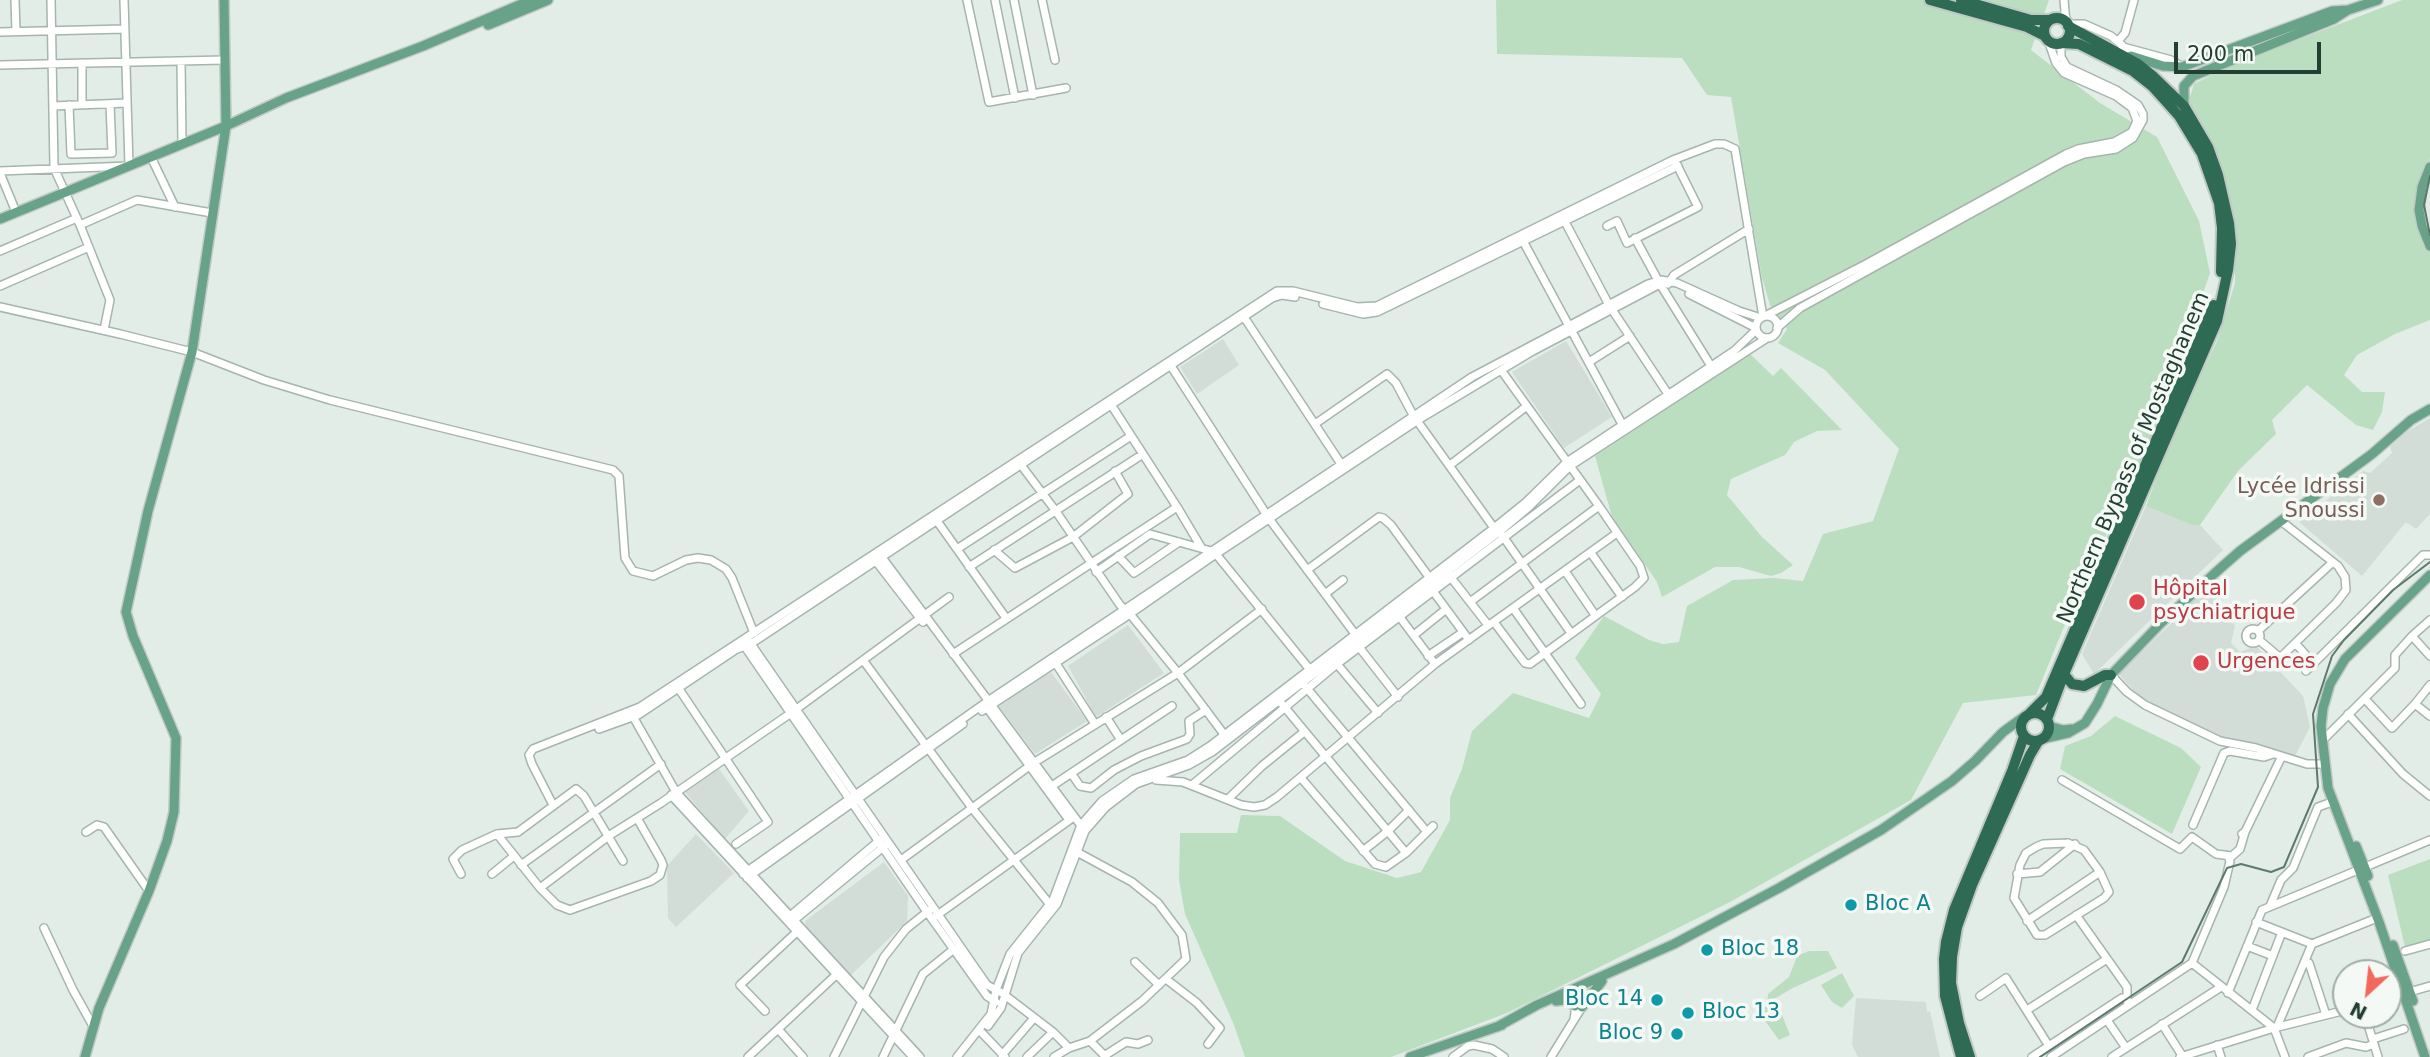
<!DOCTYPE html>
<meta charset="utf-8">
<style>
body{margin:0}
#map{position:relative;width:2430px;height:1057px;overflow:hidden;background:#e3ede7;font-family:"DejaVu Sans",sans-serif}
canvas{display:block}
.north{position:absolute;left:2332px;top:959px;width:70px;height:70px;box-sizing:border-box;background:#f4f9f6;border:2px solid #a0aea8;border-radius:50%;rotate:207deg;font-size:19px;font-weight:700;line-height:28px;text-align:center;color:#233e32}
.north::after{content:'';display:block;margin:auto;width:24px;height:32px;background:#f1695d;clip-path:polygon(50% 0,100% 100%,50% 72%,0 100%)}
.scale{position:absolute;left:2174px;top:42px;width:147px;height:32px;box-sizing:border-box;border:4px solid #233e32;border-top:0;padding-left:9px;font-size:21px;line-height:24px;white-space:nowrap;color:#233e32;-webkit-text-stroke:5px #f4f9f6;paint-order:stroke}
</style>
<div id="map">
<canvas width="2430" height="1057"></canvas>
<div class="north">N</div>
<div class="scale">200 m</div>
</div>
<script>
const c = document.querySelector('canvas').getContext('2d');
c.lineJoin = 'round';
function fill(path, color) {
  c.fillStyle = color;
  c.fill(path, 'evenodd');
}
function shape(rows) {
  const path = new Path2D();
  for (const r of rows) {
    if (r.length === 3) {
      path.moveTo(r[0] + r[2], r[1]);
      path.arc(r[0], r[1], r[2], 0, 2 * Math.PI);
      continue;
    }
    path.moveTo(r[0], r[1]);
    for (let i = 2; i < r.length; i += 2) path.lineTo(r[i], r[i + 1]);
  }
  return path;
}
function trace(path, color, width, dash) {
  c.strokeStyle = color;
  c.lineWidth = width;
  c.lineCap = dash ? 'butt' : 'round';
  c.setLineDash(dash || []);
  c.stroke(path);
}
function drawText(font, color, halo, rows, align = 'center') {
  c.font = font + ' "DejaVu Sans",sans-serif';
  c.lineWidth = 7;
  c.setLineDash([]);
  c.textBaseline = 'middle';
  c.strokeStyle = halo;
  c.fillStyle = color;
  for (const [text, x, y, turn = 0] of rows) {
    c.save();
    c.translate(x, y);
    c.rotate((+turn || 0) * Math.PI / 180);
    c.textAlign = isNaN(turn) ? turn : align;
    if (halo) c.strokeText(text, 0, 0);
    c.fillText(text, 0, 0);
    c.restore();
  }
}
fill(shape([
 [1223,339,1239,365,1197,394,1180,367],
 [1566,341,1612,417,1564,448,1512,372],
 [2430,418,2430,514,2416,529,2406,522,2362,576,2299,522,2363,471,2370,473,2392,453,2390,447,2405,433],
 [2146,506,2192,525,2200,525,2223,550,2094,674,2082,654],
 [2206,585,2235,626,2231,643,2240,652,2256,646,2303,696,2310,727,2294,758,2221,737,2142,701,2119,674,2181,614,2182,608],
 [1128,625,1164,673,1096,717,1068,666],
 [1051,672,1087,721,1035,754,999,706],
 [719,769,749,811,725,839,685,792],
 [696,834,734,873,676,927,668,918,667,866],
 [884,862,908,896,907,921,849,977,807,929,805,921],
 [1856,998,1926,1002,1927,1012,1930,1011,1940,1057,1858,1057,1852,1045]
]), '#d1ddd6');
fill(shape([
 [1496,0,2049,0,2031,50,2100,103,2157,137,2199,221,2210,273,2162,414,2063,629,2036,695,1963,703,1911,800,1730,902,1507,1013,1391,1057,1245,1057,1234,1025,1185,914,1179,880,1180,833,1237,833,1241,815,1280,816,1345,861,1397,878,1421,872,1450,820,1450,798,1462,769,1472,731,1513,693,1589,718,1601,694,1575,658,1604,616,1649,640,1663,644,1679,642,1687,606,1733,580,1774,578,1803,581,1823,534,1873,521,1899,449,1825,370,1778,343,1787,329,1770,305,1762,278,1731,97,1707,95,1682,58,1497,54],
 [2402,0,2430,0,2430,159,2420,179,2416,204,2419,230,2430,253,2430,320,2395,334,2357,355,2344,375,2362,392,2385,392,2382,412,2373,430,2356,425,2307,385,2272,420,2276,434,2238,471,2200,525,2192,525,2146,506,2176,426,2217,341,2235,283,2235,225,2220,165,2189,100,2194,84,2227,67],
 [1750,354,1773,376,1781,368,1842,430,1817,431,1794,442,1785,455,1731,479,1727,495,1762,537,1793,565,1781,573,1771,576,1739,567,1715,567,1662,597,1657,582,1612,517,1595,456],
 [2115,716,2181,748,2201,767,2172,834,2060,769,2065,746,2091,736],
 [2430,859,2430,940,2405,947,2388,875],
 [1809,951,1828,951,1837,968,1793,988,1767,1003,1768,994,1789,977,1796,959,1799,955],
 [1842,973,1854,996,1842,1008,1832,1002,1821,985],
 [1777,1002,1790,1035,1779,1040,1760,1014,1760,1009]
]), '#bcdec0');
const minor = shape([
 [15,0,16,31],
 [51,0,54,168,80,225,110,300,104,330],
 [967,0,989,102,1066,88],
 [995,0,1015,98],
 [1014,0,1033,95],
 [1042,0,1055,60],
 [2064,0,2066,23],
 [2067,24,2084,24,2111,36,2122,45,2123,55],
 [0,32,125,29],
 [2118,41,2125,33,2134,0],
 [2123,47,2171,60,2181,66],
 [181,61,182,144],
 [82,63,82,105],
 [0,65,224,60],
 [69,105,71,154,112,153,110,104],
 [53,106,127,103],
 [151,157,175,207],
 [0,171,129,166,124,0],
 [0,173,16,212],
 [1563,218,1609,305,1668,394],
 [80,225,137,200,212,213],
 [1607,226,1617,221,1627,243,1698,207,1676,163],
 [1635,238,1660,284,1711,366],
 [1523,241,1622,424],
 [0,251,77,218],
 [1668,284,1674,275,1749,229],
 [0,286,89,247],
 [1689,294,1756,328],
 [1323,304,1363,314,1377,312,1678,166],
 [0,307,120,334,192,352,264,380,330,400,613,470,619,476,625,558,633,571,653,576,686,560,698,558,711,560,726,569,732,578,754,633],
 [1765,316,1866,264,2066,154,2078,149,2114,142,2132,132,2137,121,2132,108,2116,96,2064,73,2056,63,2048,40],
 [1767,327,11],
 [1244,317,1341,464],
 [1777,328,1800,308,2064,162,2084,154,2116,149,2133,138,2143,120,2143,114,2138,105,2116,90,2067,67,2061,57,2061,43],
 [1589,362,1630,336],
 [1171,366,1270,520,1355,634],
 [1110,403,1179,510,1201,547],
 [1315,424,1387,374,1396,383,1413,415,1494,528],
 [1021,465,1055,510,1120,605,1130,614,1178,673,1226,737],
 [1450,465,1527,406],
 [937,521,1006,618],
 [1502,535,1571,633],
 [957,549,1131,436],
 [994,550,1015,568,1073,537,1128,494,1115,471],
 [1591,553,1622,597],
 [881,556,1082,827],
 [1118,556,1134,573,1179,542],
 [875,560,923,622],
 [969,567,1143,454],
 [1307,570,1379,517,1383,518,1391,525,1429,577],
 [1565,571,1595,615],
 [1096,572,1150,534,1211,551,1216,554,1311,671],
 [1449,575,1488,625],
 [1430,587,1469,640],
 [1325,594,1343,580],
 [1470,602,1599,506],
 [1513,608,1581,704],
 [1399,616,1435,664],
 [1494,622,1518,654,1525,663,1530,664,1635,587,1644,578,1640,566,1599,506,1501,370],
 [2253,636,7],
 [2258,631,2333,562],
 [1414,635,1445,610],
 [2412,636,2430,620],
 [2259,640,2278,656,2282,656,2336,603,2346,590,2345,577,2338,566,2281,521],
 [749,641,987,985,1002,993,1053,1032,1069,1048],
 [743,644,927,912,987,996,996,1002],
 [2296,644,2314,664],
 [1359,647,1398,697],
 [953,654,1177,507],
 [1428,656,1462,633],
 [863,660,972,808,1052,907],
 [1055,662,1095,724],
 [1337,664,1378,713],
 [2306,671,2423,555,2430,555],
 [2111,675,2127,692,2145,705,2220,741,2256,748,2307,764,2324,764],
 [2430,685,2415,704,2430,716],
 [677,686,768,822,736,844],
 [1305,686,1427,832],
 [2365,699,2392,728,2415,704],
 [1282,704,1406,853],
 [985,705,1069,820],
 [982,711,1130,614,1216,554,1418,420,1531,352,1660,284,1665,284],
 [631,713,676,792,920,1057],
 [2348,714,2403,774,2430,796],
 [1106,717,1121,740],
 [599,729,638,715,735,650,752,643,1272,298,1282,295,1295,297],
 [2322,741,2395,668,2395,655,2412,636,2430,656],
 [1071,773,1080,786,1091,788,1114,770,1141,756,1187,739,1190,734,1189,721,1206,710],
 [1301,778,1375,864,1386,867,1406,853,1433,826],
 [1156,780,1183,782,1241,805,1254,807,1265,805,1277,797,1435,664,1617,533],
 [2062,780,2180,849,2192,837,2216,854,2232,856,2240,849,2245,832],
 [1192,785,1337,664,1580,480],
 [1052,786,1172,706],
 [671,795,913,1057],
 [1228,799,1262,766,1304,732],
 [553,805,532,764,529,755,533,749,640,707,1277,291,1293,291,1357,307,1377,306,1673,160,1715,144,1724,144,1735,149,1763,317],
 [2193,825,2224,753,2230,751,2264,757,2273,754],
 [86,832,97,825,104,827,149,891],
 [497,834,540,888,557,905,570,910,651,881,660,875,663,865,661,860,637,818],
 [2242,834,2245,832,2281,758],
 [2068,843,2084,850,2100,872,2109,892,2104,898,2045,935,2037,935,2014,898,2020,865,2026,853,2036,847,2043,844,2068,843],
 [1363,851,1388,831,1409,810],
 [2228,856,2230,861,2224,887,2192,963,2274,1028,2285,1057],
 [901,860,1035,762,1178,673,1262,609],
 [521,865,661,764],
 [461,874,453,859,462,850,497,834,518,832,576,789,584,796,623,861],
 [492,874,514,856],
 [743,874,988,701,1472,377,1648,284,1661,280,1677,283,1739,311,1761,318],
 [2017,874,2040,872,2075,844],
 [747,878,963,724],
 [540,888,610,835,661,803,791,713,949,597],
 [2270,906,2281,880,2293,868,2318,807,2332,802],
 [2076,915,2127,987,2127,1001],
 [936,916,1071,819],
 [789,917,881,839],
 [793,921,887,844],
 [2027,921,2100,872],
 [2256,922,2312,944,2377,918],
 [44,928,73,990,93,1026],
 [2247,946,2273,956],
 [2405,951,2430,944],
 [1135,962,1159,985],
 [2309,963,2326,1015],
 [1166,979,1197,1003,1220,1028,1208,1044],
 [2228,993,2262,910,2430,840],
 [1980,996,2006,978,2047,1043],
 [2388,998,2430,986],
 [2027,1010,2107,959],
 [2252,1010,2282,932],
 [765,1011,740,985,801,928],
 [2365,1015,2378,1057],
 [2107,1020,2126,1048],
 [2162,1024,2183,1057],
 [988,1026,1001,1008,1018,953,1057,904,1085,831,1106,807,1136,784,1189,765,1212,752,1499,532,1529,507,1570,466,1767,338],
 [2277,1027,2312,944],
 [778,1029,803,1057],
 [982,1033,1005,1057],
 [2373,1039,2404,1029],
 [1090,1041,1106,1057],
 [2217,1045,2221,1057],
 [1002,1055,1034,1018],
 [1104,1056,1126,1042,1138,1044,1148,1040],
 [748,1057,836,975],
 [834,1057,884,957,906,929,931,909],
 [883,1057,923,974,954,949],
 [957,1057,991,1014,996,990,1010,954,1053,900,1081,825,1102,801,1134,779,1188,760,1210,746,1494,528,1525,503,1567,462,1734,351,1756,330],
 [1027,1057,1053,1032],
 [1054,1057,1069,1048,1090,1041,1142,1001,1186,959,1182,935,1158,903,1132,882,1077,852],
 [1453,1057,1468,1046,1474,1045,1492,1049,1504,1057],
 [1551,1057,1582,1007,1584,994,1579,986,1574,1019],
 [2032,1057,2122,998,2126,999],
 [2051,1057,2192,963],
 [2112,1057,2221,987],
 [2180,1057,2274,1028,2346,1010],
 [2308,1057,2346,1043,2366,1047,2374,1044]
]);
const major = shape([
 [488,25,548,0],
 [2131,56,2163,66,2182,67,2332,11,2348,10],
 [2184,106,2184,86,2193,76,2334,19,2348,10,2378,0],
 [2430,167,2422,187,2419,210,2422,226,2430,246],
 [0,219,226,126,286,98,423,46,531,0],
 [2049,726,2063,730,2072,729],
 [2042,739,2068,733,2085,723,2097,704,2111,675,2161,623,2215,573,2240,551,2372,454,2411,420,2430,409],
 [2356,846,2368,876],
 [2393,945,2413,1001],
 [1556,1001,1564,1000,1575,1006],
 [1582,1007,1602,981],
 [1497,1027,1537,1005,1674,944,1779,888,1881,830,1952,781,1975,761,2003,732,2025,716],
 [85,1057,99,1008,149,891,167,841,174,812,176,738,133,636,126,612,148,511,192,352,226,126,224,0],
 [1410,1057,1502,1025],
 [2425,1057,2379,922,2328,788,2321,726,2323,708,2330,684,2345,659,2430,575]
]);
const highway = shape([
 [1930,0,2027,27,2045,36],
 [1961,0,2031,20,2050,20],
 [2057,31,13],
 [2061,43,2079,44,2133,71,2152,86,2179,116,2202,154,2219,203,2222,228,2221,272],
 [2064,674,2072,684,2084,686,2105,675,2111,675],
 [2035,727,14],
 [2029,714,2046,697,2214,305],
 [2047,719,2064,674,2217,321,2228,270,2231,244,2229,223,2218,175,2208,147,2184,106,2154,77,2138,64,2068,26],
 [1961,1057,1945,996,1944,959,1946,942,1954,910,2012,771,2024,736],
 [1970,1057,1959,1023,1951,983,1952,957,1957,927,1972,885,2030,755,2039,740]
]);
trace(minor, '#a6b5ad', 10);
trace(major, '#c1c9c6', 12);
trace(highway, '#c1c9c6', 14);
trace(minor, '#fff', 7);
trace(major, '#68a289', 9);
trace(highway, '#2f6a54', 10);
trace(shape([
 [2430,176,2424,205,2430,235],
 [2040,1057,2182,962,2227,868,2241,864,2271,872,2284,867,2318,787,2313,714,2332,656,2344,640,2393,590,2430,562]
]), '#5d7a6d', 2);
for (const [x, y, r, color] of [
 [2379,500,7,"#8d6e63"],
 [2137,602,9,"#e0444e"],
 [2201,663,9,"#e0444e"],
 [1851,905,7,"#0f9aa8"],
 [1707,950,7,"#0f9aa8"],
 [1657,1000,7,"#0f9aa8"],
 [1688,1013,7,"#0f9aa8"],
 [1677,1034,7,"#0f9aa8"]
]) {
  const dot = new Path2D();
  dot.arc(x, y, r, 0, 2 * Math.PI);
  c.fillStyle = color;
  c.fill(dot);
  trace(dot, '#f4f9f6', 2.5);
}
drawText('21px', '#233e32', '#f4f9f6', [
 ["Northern Bypass of Mostaghanem",2134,458,-67]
]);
drawText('21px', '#785e54', '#f4f9f6', [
 ["Lycée Idrissi",2365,488],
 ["Snoussi",2365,512]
], 'right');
drawText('21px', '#be3a42', '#f4f9f6', [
 ["Hôpital",2153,590],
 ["psychiatrique",2153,614],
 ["Urgences",2217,663]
], 'left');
drawText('21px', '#0d838f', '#f4f9f6', [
 ["Bloc A",1865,905],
 ["Bloc 18",1721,950],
 ["Bloc 14",1643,1000,"right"],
 ["Bloc 13",1702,1013],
 ["Bloc 9",1663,1034,"right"]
], 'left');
</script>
